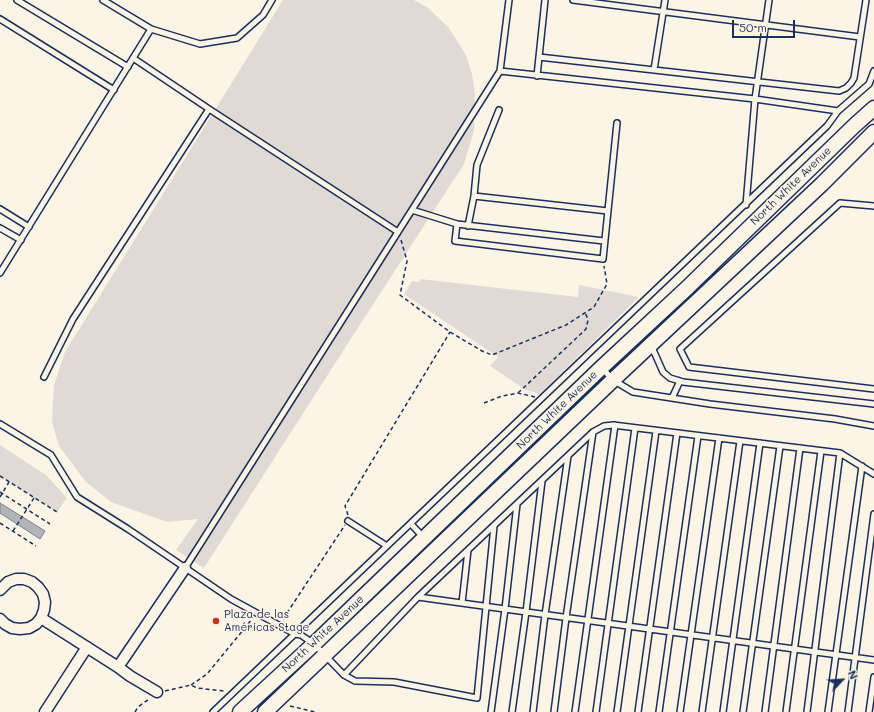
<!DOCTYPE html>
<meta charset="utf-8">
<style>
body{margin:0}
#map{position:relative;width:874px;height:712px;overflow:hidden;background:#fcf5e5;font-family:Mali,sans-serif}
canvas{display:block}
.north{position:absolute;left:822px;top:660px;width:40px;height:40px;-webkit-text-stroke:3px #fcf5e5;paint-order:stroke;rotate:65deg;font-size:11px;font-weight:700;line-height:16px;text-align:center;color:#1b2f5e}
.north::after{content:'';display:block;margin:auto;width:14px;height:18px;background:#1b2f5e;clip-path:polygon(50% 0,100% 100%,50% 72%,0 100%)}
.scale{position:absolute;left:732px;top:20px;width:63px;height:18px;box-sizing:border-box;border:2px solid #1b2f5e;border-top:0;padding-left:5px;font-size:12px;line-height:14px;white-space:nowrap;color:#1b2f5e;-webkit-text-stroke:3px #fcf5e5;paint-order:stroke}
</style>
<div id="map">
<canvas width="874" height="712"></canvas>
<div class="north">N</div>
<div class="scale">50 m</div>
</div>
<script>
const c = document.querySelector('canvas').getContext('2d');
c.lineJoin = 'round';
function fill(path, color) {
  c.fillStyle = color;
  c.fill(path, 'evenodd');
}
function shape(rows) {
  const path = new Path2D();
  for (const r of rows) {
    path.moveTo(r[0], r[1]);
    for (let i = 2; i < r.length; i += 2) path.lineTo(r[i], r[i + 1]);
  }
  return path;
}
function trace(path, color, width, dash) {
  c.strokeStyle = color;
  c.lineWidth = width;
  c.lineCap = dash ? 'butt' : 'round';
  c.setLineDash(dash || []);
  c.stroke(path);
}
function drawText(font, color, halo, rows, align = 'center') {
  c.font = font + ' Mali,sans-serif';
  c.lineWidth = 3;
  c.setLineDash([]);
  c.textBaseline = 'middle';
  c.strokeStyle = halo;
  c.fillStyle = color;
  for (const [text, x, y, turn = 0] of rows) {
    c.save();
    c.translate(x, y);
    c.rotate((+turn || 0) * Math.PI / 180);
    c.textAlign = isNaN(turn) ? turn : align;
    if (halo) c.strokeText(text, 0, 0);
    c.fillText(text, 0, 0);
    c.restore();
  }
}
fill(shape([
 [283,0,414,0,427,7,449,28,466,55,472,74,475,94,474,130,464,164,350,340,204,568,176,550,198,519,167,522,111,502,85,481,59,446,52,422,54,385,65,352],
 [420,279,578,297,579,285,639,297,540,394,526,390,490,366,498,357,404,294,412,281,419,282],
 [0,445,46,475,67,498,57,512,0,476]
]), '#dfdbd4');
const water = shape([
 [0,503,45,531,40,539,0,513,0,503]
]);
fill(water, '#b2b4b8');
trace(water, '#767f94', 1);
const lane = shape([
 [17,0,128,67],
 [103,0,151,29,200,44,237,38,263,15,272,0],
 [573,0,860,37],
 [665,0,654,70,839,91,846,88,851,83,854,78,866,0],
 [0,19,114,90],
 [539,57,654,70],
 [500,71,755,99,769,0],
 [537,76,545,0],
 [209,109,398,232],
 [474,196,608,211],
 [746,205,755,99,838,111],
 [874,206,840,203,680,349,689,367,874,389],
 [0,209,29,227],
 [412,210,457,224,604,241],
 [457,224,455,241,603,259,617,123],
 [468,226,474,196,477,165,499,110],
 [0,228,21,240],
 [0,273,151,29],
 [651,345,663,372,670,378,683,382,874,404],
 [602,368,613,380,633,392,710,404,835,419,874,426],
 [44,377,73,319,209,109,133,58],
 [672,398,680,381],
 [0,424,51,455,77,497,128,529,231,599,295,634,301,635,314,644,344,675,355,681,394,682,477,698,494,526],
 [348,521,387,546],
 [411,524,424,538],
 [185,568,500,71,509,0],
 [418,597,593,432,604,426,613,425,840,453,874,474],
 [462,603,468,550],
 [344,675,418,597,874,660],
 [213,712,827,126,838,111,869,84,874,71],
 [491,712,505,609,517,504],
 [512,712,526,612,542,481],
 [533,712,545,615,568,456],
 [554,712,566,618,593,432],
 [575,712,615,425],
 [596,712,635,428],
 [617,712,656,431],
 [638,712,677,433],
 [659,712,698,436],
 [680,712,719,438],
 [702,712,740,441],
 [723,712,760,443],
 [743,712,780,446],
 [765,712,800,448],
 [786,712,821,451],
 [807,712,840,453],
 [828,712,862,466],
 [848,712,874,514],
 [869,712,874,677]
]);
const street = shape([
 [0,590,8,582,16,579,24,579,32,582,38,587,43,594,45,602,44,610,41,618,36,624,29,628,20,629,12,628,5,624,0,619],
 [41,618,118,667,130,676,157,692],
 [118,667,185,568],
 [45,712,87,647]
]);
const secondary = shape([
 [240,712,314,644,601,368,686,289,855,125,874,108],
 [265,712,613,380,822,184,874,132]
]);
trace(lane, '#1b2f5e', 8);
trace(street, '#1b2f5e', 13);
trace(secondary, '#1b2f5e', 17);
trace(shape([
 [401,240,407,261,400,295,450,332,482,351,492,355,566,325,594,307,607,284,604,266],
 [518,393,586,329,588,320,585,312],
 [484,403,502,396,518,393,535,397],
 [0,476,57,512],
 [0,492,50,524],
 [0,497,9,482],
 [348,515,345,506,450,332],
 [0,523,36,546],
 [13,531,34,498],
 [283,619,345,525],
 [191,685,207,674,253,618],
 [165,691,191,685,197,688,224,691],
 [290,706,315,712],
 [135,712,138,707,149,699]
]), '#1b2f5e', 1.5, [4, 3]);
trace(lane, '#fcf5e5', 5);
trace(street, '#fcf5e5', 10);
trace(secondary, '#fcf5e5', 14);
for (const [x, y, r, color] of [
 [216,621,4,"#c8321e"]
]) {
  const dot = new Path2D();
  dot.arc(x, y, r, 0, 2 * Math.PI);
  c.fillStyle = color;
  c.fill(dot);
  trace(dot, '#fcf5e5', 1.5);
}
drawText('11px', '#1b2f5e', '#fcf5e5', [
 ["North White Avenue",791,186,-44],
 ["North White Avenue",557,410,-44],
 ["North White Avenue",323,634,-43]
]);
drawText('11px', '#1b2f5e', '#fcf5e5', [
 ["Plaza de las",224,615],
 ["Américas Stage",224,628]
], 'left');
</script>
